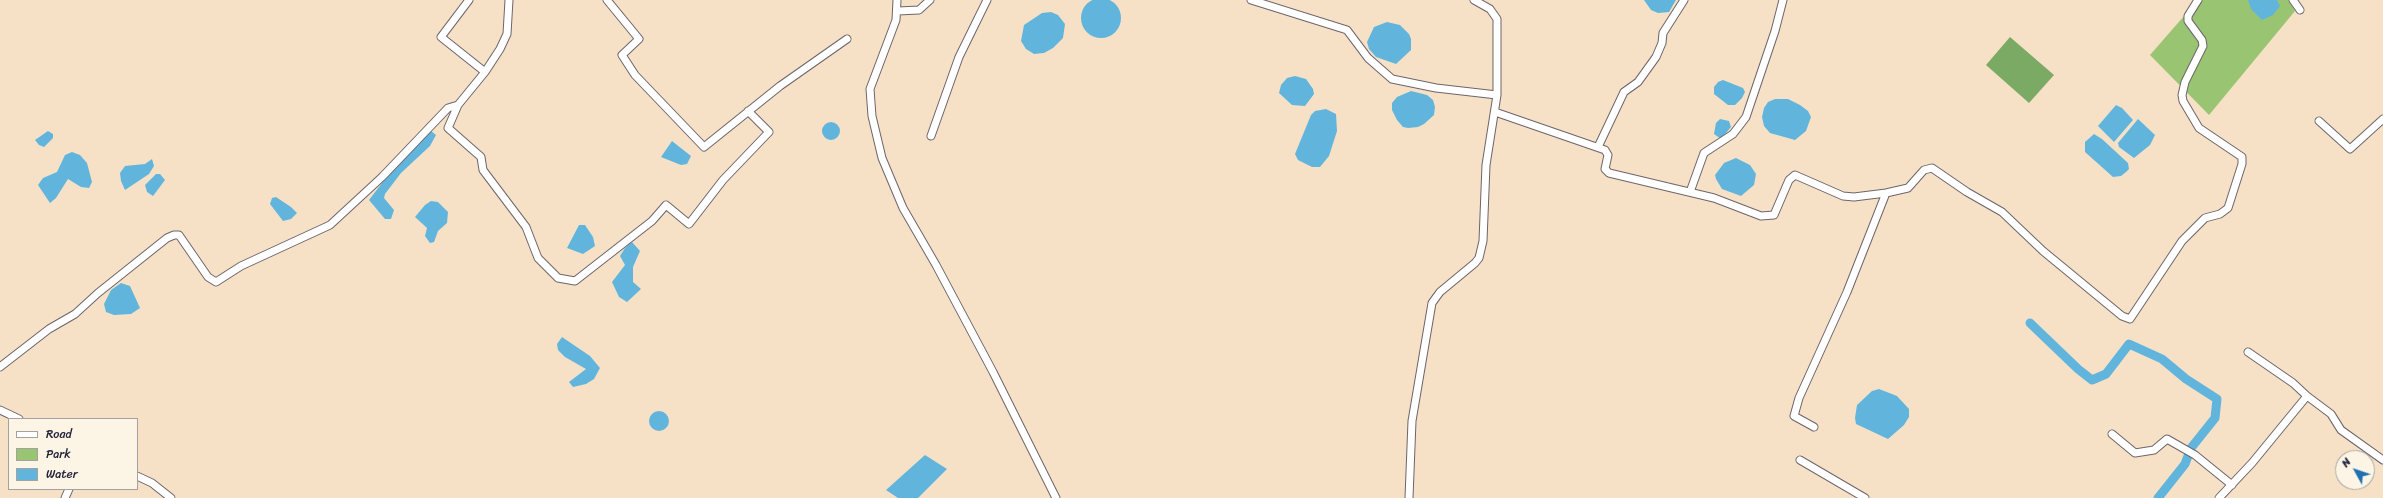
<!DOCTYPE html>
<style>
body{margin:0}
#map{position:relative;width:2383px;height:498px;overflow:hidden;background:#f6e1c7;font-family:Sriracha,sans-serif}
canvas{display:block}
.legend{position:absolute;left:8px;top:418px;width:130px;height:72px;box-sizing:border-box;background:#fcf5e5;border:1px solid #a5a1a1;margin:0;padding:5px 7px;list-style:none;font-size:12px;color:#22223b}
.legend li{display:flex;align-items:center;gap:8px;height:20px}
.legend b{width:20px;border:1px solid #a5a1a1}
.north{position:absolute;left:2335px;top:450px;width:40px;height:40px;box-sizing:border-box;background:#fcf5e5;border:1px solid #a5a1a1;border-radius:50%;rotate:310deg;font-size:11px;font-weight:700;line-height:16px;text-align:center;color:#22223b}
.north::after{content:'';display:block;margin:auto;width:14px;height:18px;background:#1f6fb2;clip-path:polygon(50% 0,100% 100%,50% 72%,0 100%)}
</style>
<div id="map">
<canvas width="2383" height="498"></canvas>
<ul class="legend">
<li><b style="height:5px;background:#fff"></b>Road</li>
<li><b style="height:11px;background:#99c572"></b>Park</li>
<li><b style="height:11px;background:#61b5dd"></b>Water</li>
</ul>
<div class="north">N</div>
</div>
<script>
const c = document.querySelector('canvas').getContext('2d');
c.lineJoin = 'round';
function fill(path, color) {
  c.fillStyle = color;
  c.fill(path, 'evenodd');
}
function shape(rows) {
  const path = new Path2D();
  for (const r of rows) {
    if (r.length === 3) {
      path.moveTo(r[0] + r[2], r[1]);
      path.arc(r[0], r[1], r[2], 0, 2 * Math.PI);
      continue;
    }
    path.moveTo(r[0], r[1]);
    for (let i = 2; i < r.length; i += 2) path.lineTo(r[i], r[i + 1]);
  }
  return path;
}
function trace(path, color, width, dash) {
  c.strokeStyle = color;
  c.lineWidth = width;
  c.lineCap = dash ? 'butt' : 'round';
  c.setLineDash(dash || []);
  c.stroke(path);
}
fill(shape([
 [2198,0,2289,0,2295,11,2209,115,2150,55]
]), '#99c572');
fill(shape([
 [2010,37,2054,75,2029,103,1986,65]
]), '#7aaa64');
fill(shape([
 [1101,18,20],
 [1644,0,1676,0,1669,12,1658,13,1651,10],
 [2248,0,2277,0,2280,6,2273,15,2262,20,2251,9],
 [1051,12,1058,15,1065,24,1063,38,1053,48,1044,53,1034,54,1026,49,1021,41,1024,25,1042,13],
 [1387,22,1400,25,1409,34,1411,39,1411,50,1396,64,1376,57,1369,49,1367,42,1374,27],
 [1295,76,1306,79,1313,89,1314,94,1305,106,1292,105,1279,93,1281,85,1287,78],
 [1723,80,1743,88,1745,92,1742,98,1735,105,1728,105,1714,94,1714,87,1718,82],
 [1411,91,1427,95,1433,100,1435,107,1434,115,1424,124,1418,127,1408,128,1403,127,1397,120,1392,110,1392,103,1397,97],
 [1775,99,1788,99,1800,105,1808,111,1811,117,1806,131,1795,140,1770,133,1764,126,1762,117,1764,108,1768,102],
 [2116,105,2122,108,2133,120,2114,142,2098,126],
 [1326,109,1336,114,1337,131,1329,156,1320,167,1312,167,1298,160,1295,154,1311,115,1315,111],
 [1720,119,1729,121,1731,127,1721,139,1714,134,1716,123],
 [2138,119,2155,135,2150,145,2134,158,2119,147,2118,143],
 [831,131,9],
 [48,131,53,134,53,138,44,147,39,145,35,140],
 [431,131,436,135,430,146,401,173,385,194,384,198,394,210,391,219,385,219,369,200,389,174],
 [2094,134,2102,139,2128,163,2129,169,2126,172,2121,176,2113,177,2085,152,2085,142],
 [672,141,691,156,687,164,681,165,661,157],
 [72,152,80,155,87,163,92,182,89,188,81,187,68,179,56,198,50,203,38,185,43,178,57,172,65,155],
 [1736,158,1750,165,1756,174,1754,185,1741,196,1722,189,1716,179,1715,175,1724,163],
 [152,159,154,166,149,174,125,190,121,181,120,173,125,166,145,164],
 [156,174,160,174,165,180,153,196,147,192,145,185],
 [276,197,291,207,297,213,291,219,283,221,270,204,272,198],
 [431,201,438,202,448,212,447,223,438,231,434,242,430,243,425,236,427,228,415,217,425,205],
 [579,225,585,225,593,237,595,246,583,254,567,248],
 [632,242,640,251,633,267,633,282,641,289,627,302,619,297,612,282,625,265,620,256,625,248],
 [121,283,130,286,140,308,131,314,114,315,106,312,104,304,111,290],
 [562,337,590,356,600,368,594,379,586,384,573,387,569,382,586,369,565,357,558,350,557,344],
 [1879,389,1897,396,1909,409,1909,417,1904,425,1888,439,1856,424,1855,418,1857,405,1872,391],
 [659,421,10],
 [925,455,947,469,918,498,898,498,886,490]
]), '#61b5dd');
trace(shape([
 [2030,323,2078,369,2092,380,2106,374,2129,344,2162,359,2186,379,2217,399,2215,418,2191,448,2185,464,2158,498]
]), '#61b5dd', 9);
const street = shape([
 [469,0,441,37,485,72],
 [607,0,639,39,622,55,635,75,704,147,780,86,847,39],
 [897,0,896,20,870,89,872,116,882,158,903,208,936,265,993,372,1056,498],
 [1251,0,1347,30,1368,58,1392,79,1436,88,1497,95],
 [2293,0,2300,10],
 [898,11,919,10,930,0],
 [458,105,448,128,481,157,483,170,526,227,538,258,558,278,575,281,652,221,666,205,689,224,723,180,769,132,748,111],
 [1495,112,1605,150,1608,155,1605,169,1609,173,1714,198,1761,216,1774,215,1789,180,1795,175,1843,196,1854,197,1886,193,1908,188,1924,170,1932,168,1967,192,2002,212,2043,251,2122,316,2130,319,2182,241,2205,218,2220,214,2228,208,2242,164,2242,157,2199,128,2183,101,2182,95,2185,82,2203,46,2202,40,2188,21,2188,16,2198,0],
 [2319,121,2350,149,2383,119],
 [931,136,959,57,987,0],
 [1598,147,1624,92,1638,82,1656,57,1662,43,1663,33,1684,0],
 [1690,192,1704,153,1733,134,1746,117,1775,31,1783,0],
 [2248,352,2293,383,2307,396],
 [0,367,49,329,75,314,98,293,167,238,174,235,179,235,208,277,216,282,241,266,330,225,382,177,448,108,458,105,485,72,500,49,507,34,509,0],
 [0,410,19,419],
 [1814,427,1794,416,1799,398,1847,292,1886,193],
 [2112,434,2135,453,2154,450,2167,439,2195,455,2232,485],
 [1800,460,1865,498],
 [137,476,152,483,171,498],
 [65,498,69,489],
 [1409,498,1412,421,1432,303,1440,292,1475,263,1479,258,1483,241,1486,165,1497,95,1497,19,1490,9,1474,0],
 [2219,498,2252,463,2307,396,2331,414,2341,430,2383,460]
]);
trace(street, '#6c656c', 9);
trace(street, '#fff', 7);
</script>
